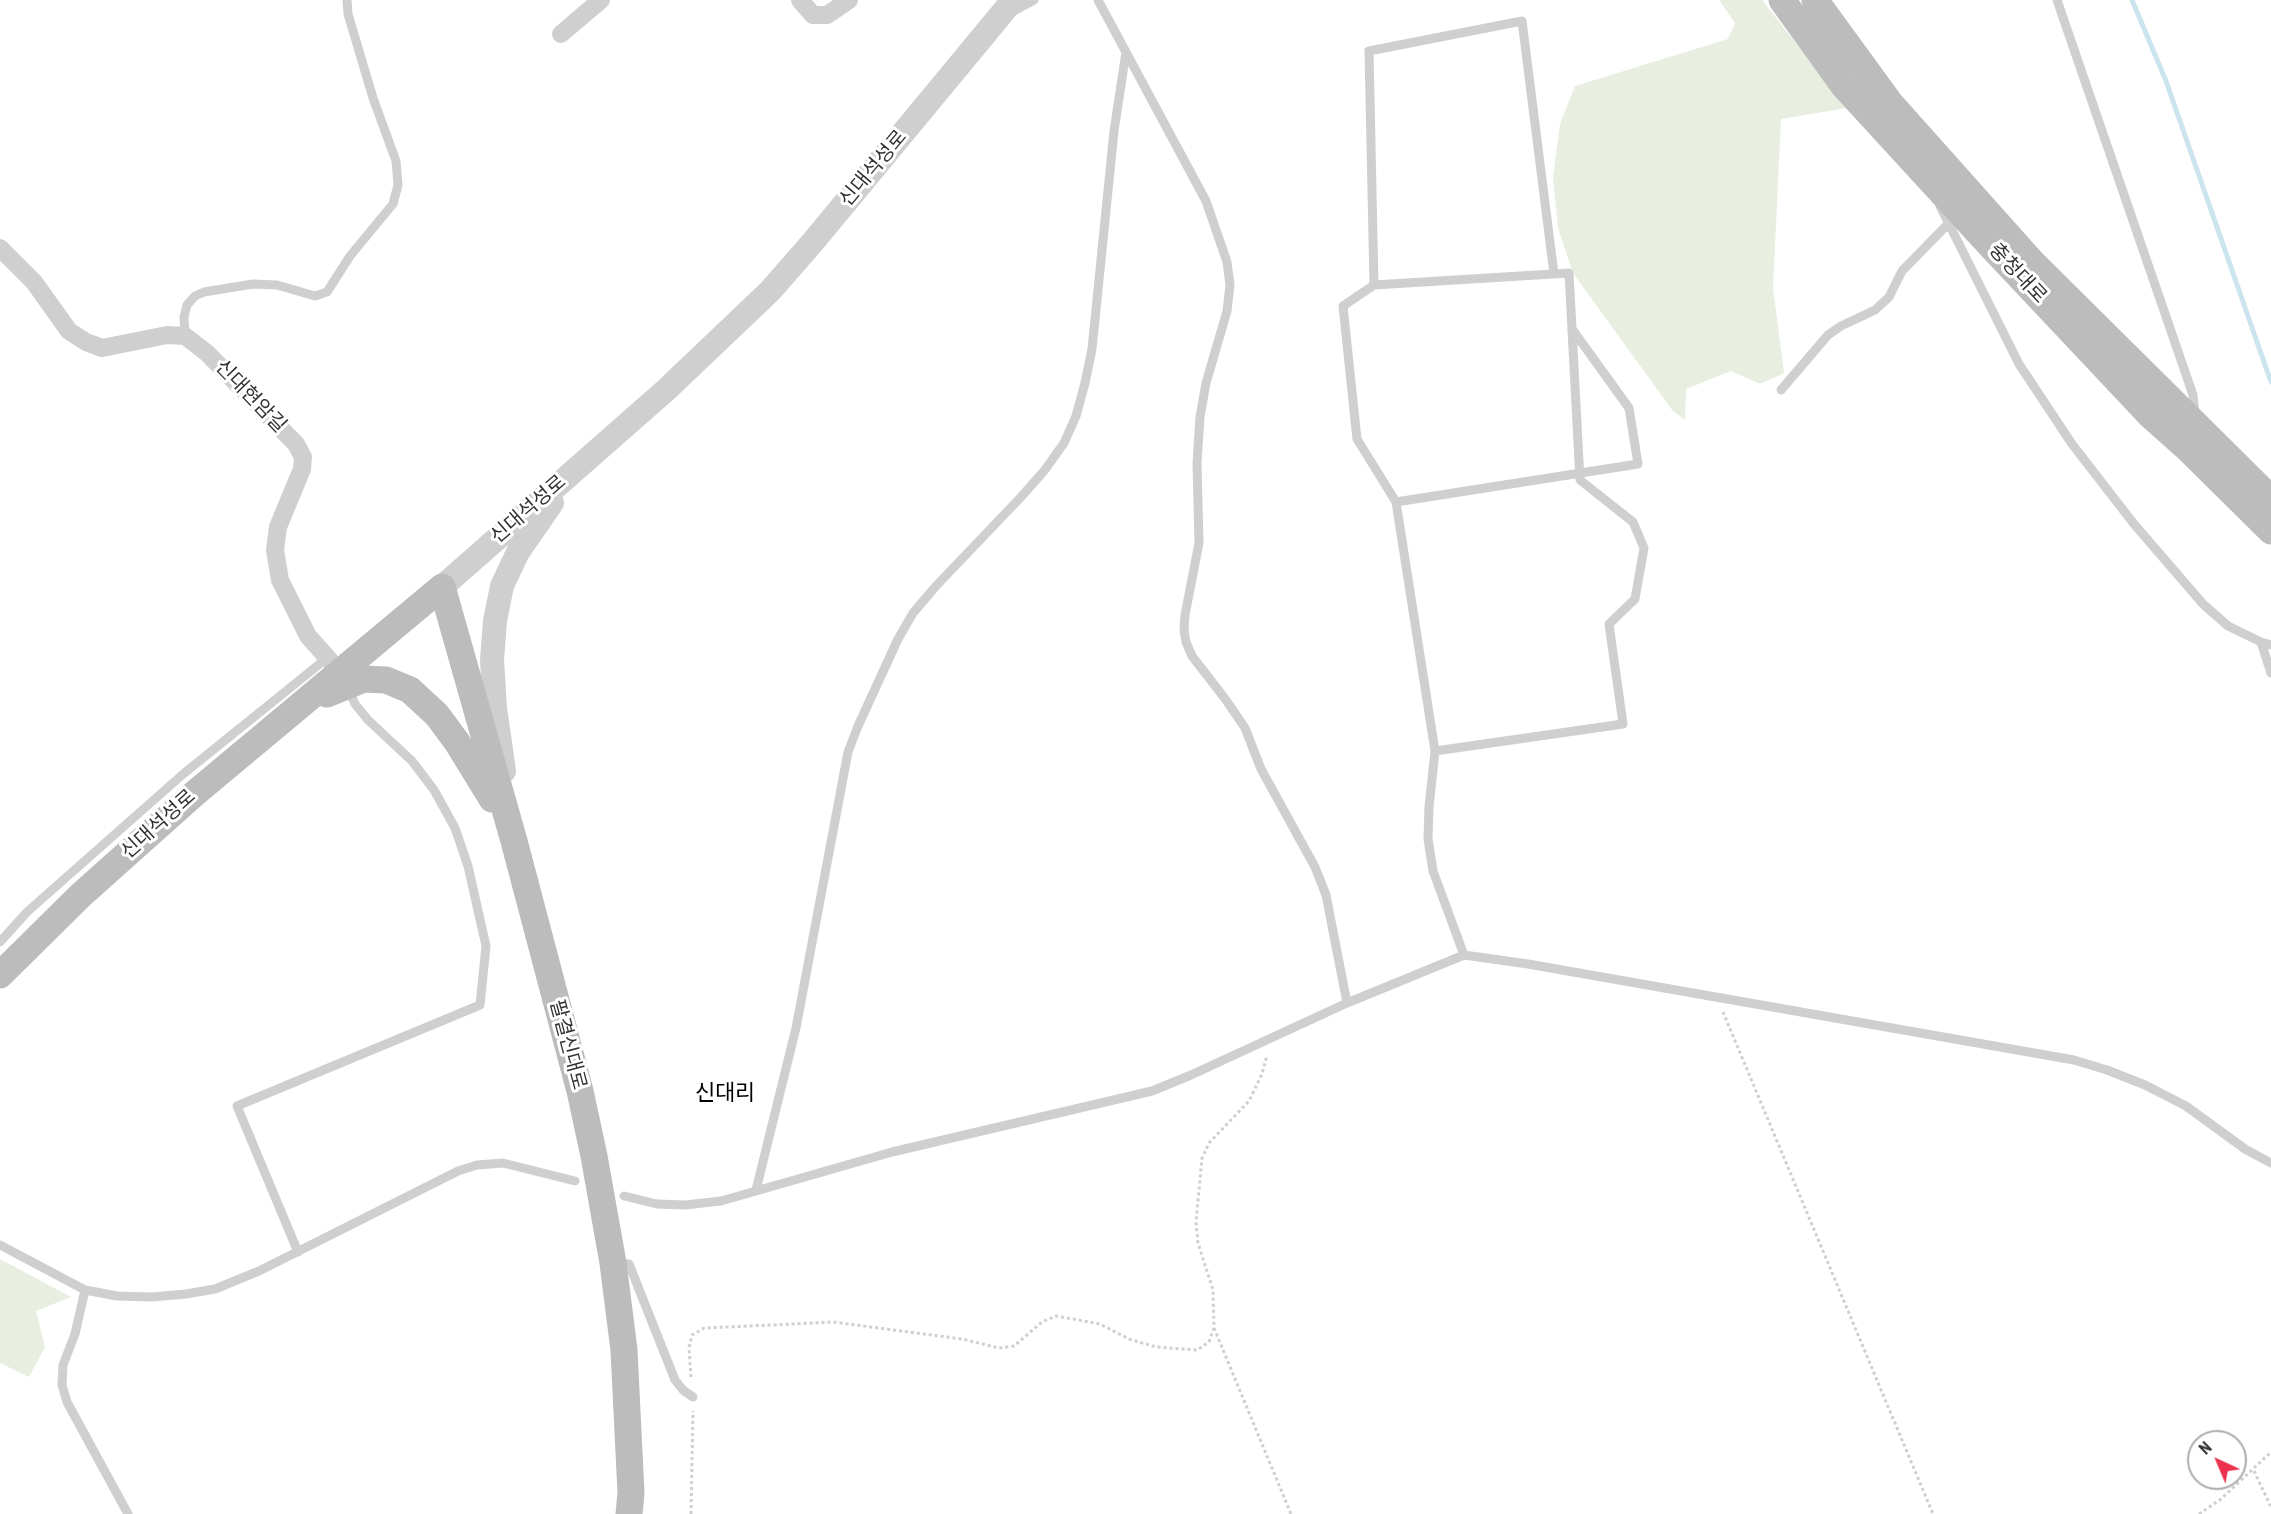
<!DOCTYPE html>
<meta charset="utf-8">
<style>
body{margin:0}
#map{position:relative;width:2271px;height:1514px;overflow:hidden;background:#fff;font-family:"Roboto Condensed",sans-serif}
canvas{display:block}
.north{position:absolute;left:2187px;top:1430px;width:60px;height:60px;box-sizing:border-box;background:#fff;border:2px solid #adadad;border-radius:50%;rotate:316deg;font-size:16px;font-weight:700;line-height:24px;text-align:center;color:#323232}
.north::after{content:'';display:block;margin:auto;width:21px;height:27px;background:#ec314e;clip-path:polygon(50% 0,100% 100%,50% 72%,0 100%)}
</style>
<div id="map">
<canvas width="2271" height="1514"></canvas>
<div class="north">N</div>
</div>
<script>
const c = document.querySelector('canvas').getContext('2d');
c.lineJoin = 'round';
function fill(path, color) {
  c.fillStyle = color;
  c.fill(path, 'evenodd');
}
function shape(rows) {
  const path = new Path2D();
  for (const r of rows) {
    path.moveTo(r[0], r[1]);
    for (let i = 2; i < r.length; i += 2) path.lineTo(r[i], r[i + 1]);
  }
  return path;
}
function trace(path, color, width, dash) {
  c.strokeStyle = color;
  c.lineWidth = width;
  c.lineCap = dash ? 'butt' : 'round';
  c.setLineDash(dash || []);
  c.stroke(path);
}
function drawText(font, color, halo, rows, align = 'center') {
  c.font = font + ' "Roboto Condensed","Noto Sans KR",sans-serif';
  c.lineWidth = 6;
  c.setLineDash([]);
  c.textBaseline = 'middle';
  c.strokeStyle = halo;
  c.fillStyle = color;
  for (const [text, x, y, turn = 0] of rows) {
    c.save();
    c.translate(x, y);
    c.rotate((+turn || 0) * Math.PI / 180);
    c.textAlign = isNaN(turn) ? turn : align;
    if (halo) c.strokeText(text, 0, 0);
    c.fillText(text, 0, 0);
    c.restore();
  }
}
fill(shape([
 [1719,0,1762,0,1847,108,1781,119,1773,288,1784,373,1760,384,1731,371,1686,389,1685,420,1672,410,1573,273,1558,228,1553,177,1560,124,1575,86,1728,39,1735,23],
 [0,1259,71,1297,36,1311,45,1347,29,1377,0,1363]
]), '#e9efe0');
trace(shape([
 [2132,0,2166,81,2271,382]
]), '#cce4ee', 5);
trace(shape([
 [1723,1012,1933,1514],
 [1214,1328,1291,1514],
 [691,1377,689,1348,692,1335,704,1328,772,1325,833,1322,962,1339,999,1348,1014,1346,1042,1322,1056,1316,1100,1324,1129,1339,1156,1347,1197,1350,1209,1342,1214,1328,1213,1290,1198,1243,1196,1222,1202,1158,1209,1143,1249,1101,1262,1074,1267,1055],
 [2254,1471,2271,1507],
 [691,1514,693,1411],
 [2199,1514,2221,1499,2271,1452]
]), '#cfcfcf', 3, [3, 3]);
trace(shape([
 [1098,0,1206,201,1227,262,1230,285,1227,311,1206,383,1200,417,1197,463,1199,543,1185,615,1184,630,1186,642,1192,656,1226,700,1245,728,1261,769,1315,867,1326,895,1347,1003],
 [2057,0,2193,395,2195,414],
 [1012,12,1034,0],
 [1940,206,2019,364,2072,444,2134,524,2203,604,2228,626,2261,642],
 [1374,285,1369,51,1522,21,1554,274],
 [185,336,184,317,187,305,195,296,204,292,253,284,277,285,315,296,327,292,350,256,393,204,398,185,396,161,373,98,348,14,347,0],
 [1781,390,1828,335,1841,326,1875,310,1889,297,1902,271,1948,224],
 [1396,502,1638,464,1629,408,1572,329],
 [2271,645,2261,642,2271,673],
 [1435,751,1396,502,1357,439,1343,306,1374,285,1569,273,1580,480,1633,522,1644,548,1635,599,1609,624,1623,724,1435,751,1429,807,1428,839,1433,871,1464,955],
 [0,942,27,912,182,775,327,658],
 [756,1190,796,1028,848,752,858,726,898,639,913,613,936,586,1021,497,1044,471,1064,443,1076,416,1085,383,1092,349,1114,131,1126,52],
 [624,1196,657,1204,685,1205,721,1201,892,1152,1152,1091,1191,1075,1347,1003,1464,955,1528,964,2074,1060,2107,1070,2145,1085,2186,1106,2245,1149,2271,1163],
 [0,1245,85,1290,117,1296,152,1297,186,1294,215,1289,259,1271,458,1171,477,1165,503,1163,575,1181],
 [298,1252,237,1106,480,1005,486,946,468,866,455,828,434,790,412,761,368,720,355,704,348,687],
 [617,1263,629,1264,675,1380,683,1390,693,1397],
 [85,1290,75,1334,63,1365,62,1385,67,1402,128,1514]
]), '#cfcfcf', 9);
trace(shape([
 [800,0,813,15,827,15,849,0],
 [561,34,601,0],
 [0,248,34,282,69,331,86,342,102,348,167,335,185,336,207,353,296,444,303,457,302,469,278,527,275,550,280,580,308,636,340,672]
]), '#cfcfcf', 18);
trace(shape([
 [442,587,666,390,770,291,812,243,1013,0],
 [504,771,495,708,492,660,495,621,502,586,518,552,552,503]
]), '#cfcfcf', 24);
trace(shape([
 [1782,0,1844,86,1990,245,2151,416,2187,448,2271,531],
 [1815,0,1890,103,2031,261,2271,499],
 [327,694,364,679,386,680,410,690,437,715,457,742,492,799],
 [0,975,81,895,194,794,442,587,514,841,580,1091,594,1156,613,1263,624,1350,631,1493,629,1514]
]), '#bcbcbc', 27);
drawText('20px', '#323232', '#fff', [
 ["신대석성로",874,169,-50],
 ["충청대로",2017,274,47],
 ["신대현암길",250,397,46],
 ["신대석성로",529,510,-41],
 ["신대석성로",159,825,-42],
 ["팔결신대로",567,1045,75]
]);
drawText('22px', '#000', '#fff', [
 ["신대리",725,1094]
]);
</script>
